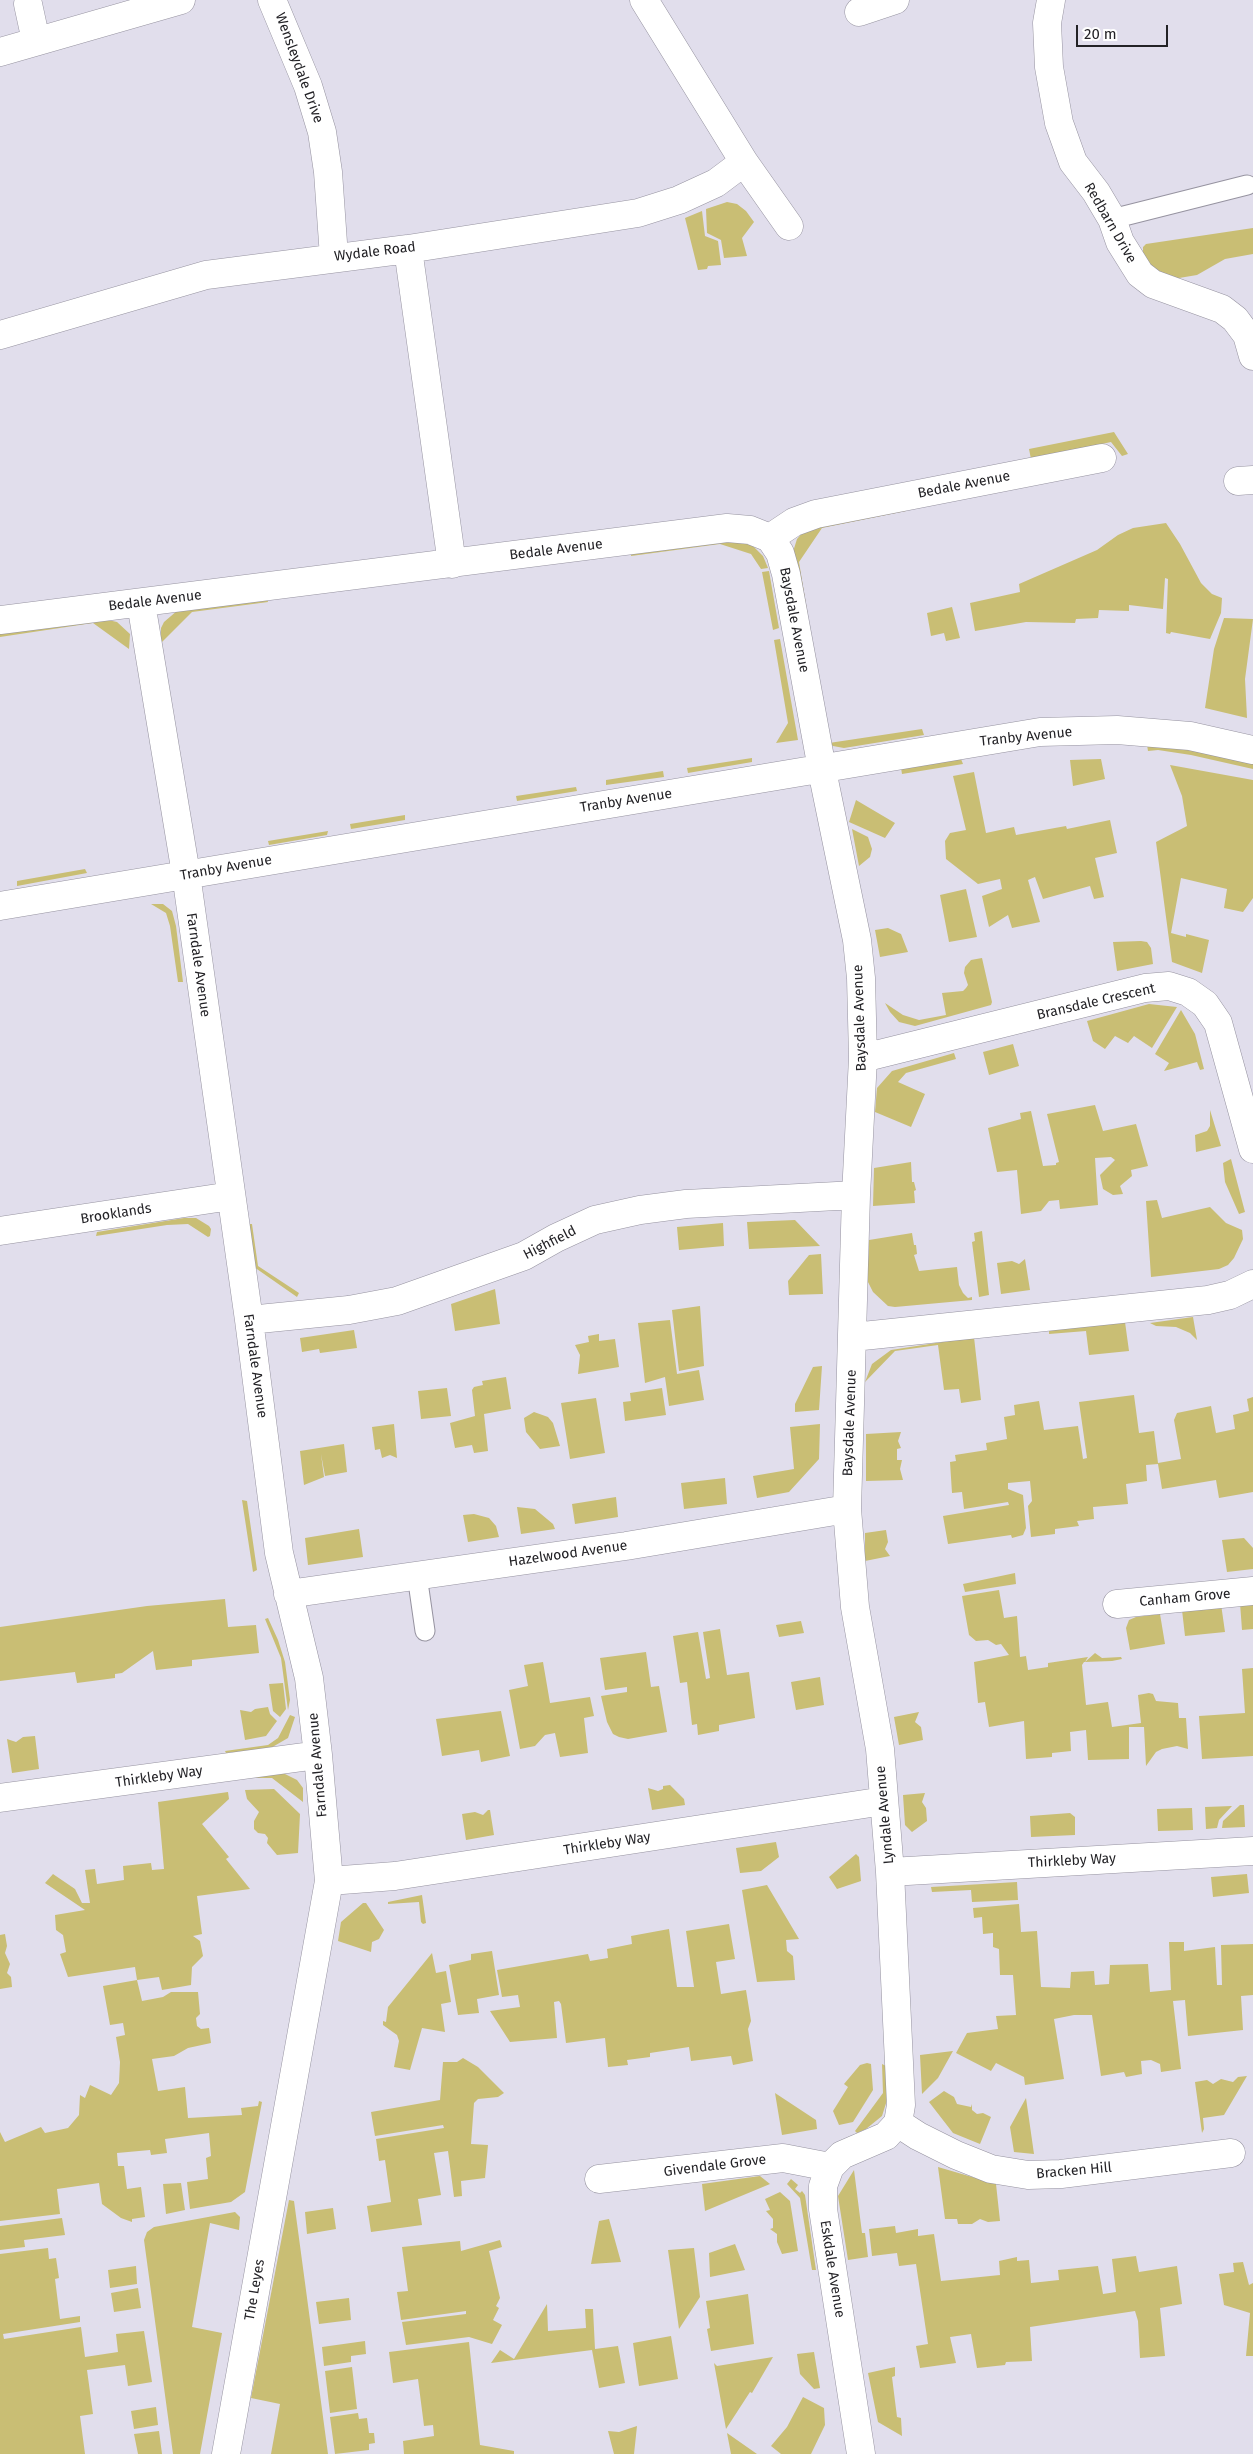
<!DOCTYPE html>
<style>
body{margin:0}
#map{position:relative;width:1253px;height:2454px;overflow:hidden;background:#e1deec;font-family:"Fira Sans",sans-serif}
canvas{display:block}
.scale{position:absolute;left:1076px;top:25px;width:92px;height:22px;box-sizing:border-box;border:2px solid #232226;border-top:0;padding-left:6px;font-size:15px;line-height:18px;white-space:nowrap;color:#232226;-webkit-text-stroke:4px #fff;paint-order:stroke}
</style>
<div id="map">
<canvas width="1253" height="2454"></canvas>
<div class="scale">20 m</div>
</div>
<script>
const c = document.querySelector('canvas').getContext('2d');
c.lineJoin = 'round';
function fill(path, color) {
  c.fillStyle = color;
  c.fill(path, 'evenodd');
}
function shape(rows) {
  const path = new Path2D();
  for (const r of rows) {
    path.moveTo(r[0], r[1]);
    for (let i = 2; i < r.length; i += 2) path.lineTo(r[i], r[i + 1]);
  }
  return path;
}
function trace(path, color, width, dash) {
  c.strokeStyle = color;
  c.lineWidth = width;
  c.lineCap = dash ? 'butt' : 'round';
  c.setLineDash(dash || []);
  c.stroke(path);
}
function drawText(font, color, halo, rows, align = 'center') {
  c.font = font + ' "Fira Sans",sans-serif';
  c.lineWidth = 4.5;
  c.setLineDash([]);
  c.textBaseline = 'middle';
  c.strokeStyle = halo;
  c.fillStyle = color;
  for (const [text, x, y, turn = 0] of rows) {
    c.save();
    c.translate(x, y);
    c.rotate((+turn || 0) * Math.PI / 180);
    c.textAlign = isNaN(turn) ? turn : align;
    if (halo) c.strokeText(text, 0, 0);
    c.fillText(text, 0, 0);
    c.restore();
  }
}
fill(shape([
 [727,202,737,204,746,211,754,222,742,238,747,256,724,258,721,240,707,233,706,209],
 [702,211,705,236,718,241,721,265,708,266,707,269,698,270,685,218],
 [1253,228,1253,254,1225,259,1197,275,1179,278,1168,278,1155,272,1143,257,1143,247,1146,244],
 [1114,432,1128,454,1122,456,1111,442,1031,459,1029,449],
 [905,506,906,511,822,528,799,562,808,616,802,618,792,555,797,539,805,530],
 [1166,523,1180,544,1201,583,1212,594,1222,598,1221,613,1210,639,1171,632,1170,634,1166,633,1168,579,1165,578,1163,609,1129,605,1129,611,1099,610,1098,618,1076,619,1075,623,1026,622,975,631,970,603,1020,592,1019,584,1097,550,1118,535,1133,528],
 [735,538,753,546,763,556,768,568,761,569,751,554,720,544,631,556,631,550],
 [769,571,779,628,773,630,762,572],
 [267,597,268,602,192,612,161,643,161,628,164,622,178,610],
 [952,607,960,638,946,641,944,633,931,636,927,613],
 [1224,618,1253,619,1245,679,1247,718,1205,708,1214,649],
 [108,620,117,622,130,634,129,649,93,623,0,637,0,631],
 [780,639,798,740,776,743,788,723,774,640],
 [922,729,924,735,844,748,833,746,829,743],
 [1147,745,1190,749,1237,759,1253,763,1253,769,1191,755,1158,750,1148,751],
 [752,758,752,762,688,773,687,768],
 [961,759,963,764,902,774,901,768],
 [1101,759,1105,779,1073,786,1070,760],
 [1170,765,1253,780,1253,898,1243,912,1224,908,1227,889,1181,878,1171,933,1186,937,1186,934,1209,940,1202,973,1172,962,1156,842,1187,826,1182,796],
 [663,771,664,777,606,785,606,780],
 [974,772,986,833,1014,827,1016,835,1066,826,1067,829,1110,820,1117,853,1095,858,1104,897,1094,899,1090,886,1043,899,1035,877,1028,880,1040,922,1012,928,1008,915,989,927,982,896,1002,889,1000,879,978,884,946,859,945,841,950,833,966,830,953,776],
 [576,787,577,791,517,801,516,796],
 [856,800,895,823,885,838,849,822],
 [405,815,405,820,351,829,350,824],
 [852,829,868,837,872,849,870,857,859,866],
 [328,831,327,835,269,845,268,841],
 [85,869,87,873,17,886,17,881],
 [966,889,977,937,949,942,940,895],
 [151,904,163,904,172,911,176,926,183,982,178,982,170,926,166,913],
 [888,928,901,934,908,952,880,957,875,930],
 [1141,941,1147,942,1151,948,1153,964,1117,971,1113,942],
 [982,958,992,1002,991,1005,915,1026,899,1022,890,1012,885,1003,903,1015,919,1020,946,1015,942,993,963,991,966,988,968,985,964,973,965,967,971,960],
 [1149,1004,1177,1007,1152,1048,1134,1036,1128,1043,1115,1036,1105,1049,1093,1041,1087,1021],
 [1181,1010,1195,1034,1204,1069,1200,1070,1197,1062,1164,1071,1169,1063,1155,1054],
 [1013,1044,1019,1066,989,1075,983,1052],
 [954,1053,956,1059,906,1073,898,1082,925,1094,911,1127,875,1112,877,1088,892,1071],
 [1095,1105,1103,1131,1136,1124,1148,1166,1131,1170,1132,1176,1120,1186,1123,1194,1113,1195,1103,1189,1100,1175,1115,1160,1111,1157,1095,1158,1098,1205,1060,1209,1059,1200,1049,1201,1041,1211,1021,1214,1017,1170,997,1172,988,1128,1021,1119,1020,1113,1031,1111,1043,1166,1056,1165,1056,1163,1059,1162,1047,1114],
 [1210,1110,1221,1146,1196,1152,1195,1135,1207,1131,1210,1126],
 [1231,1159,1245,1212,1239,1214,1225,1182,1223,1163],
 [911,1162,912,1182,914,1182,916,1190,914,1191,915,1203,873,1206,874,1168],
 [1157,1200,1162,1218,1210,1207,1226,1223,1242,1230,1243,1239,1234,1258,1228,1265,1219,1269,1151,1277,1146,1201],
 [184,1218,196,1218,209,1226,211,1229,210,1236,208,1237,188,1224,167,1225,96,1236,97,1232],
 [795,1220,820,1246,749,1249,747,1222],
 [723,1223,724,1246,679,1250,677,1227],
 [248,1224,252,1224,258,1266,299,1293,297,1297,254,1267],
 [982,1231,989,1295,979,1297,972,1242,975,1241,974,1233],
 [912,1233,914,1245,916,1245,917,1254,914,1255,919,1271,957,1267,959,1285,963,1293,968,1298,972,1297,972,1300,895,1307,888,1306,873,1292,867,1280,869,1240],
 [821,1254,823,1294,789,1295,788,1281,809,1255],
 [1025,1259,1030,1290,1001,1294,997,1263,1012,1261,1019,1264],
 [495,1289,500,1324,455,1331,451,1304],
 [700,1306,704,1366,679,1371,672,1310],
 [1193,1317,1197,1340,1190,1333,1176,1327,1156,1326,1150,1323],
 [670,1320,677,1374,699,1370,704,1400,669,1406,665,1377,645,1383,638,1323],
 [1125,1322,1129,1351,1089,1355,1086,1331,1049,1334,1049,1330],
 [354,1330,357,1348,320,1353,319,1349,302,1352,300,1338],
 [599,1334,599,1341,615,1339,619,1367,578,1374,580,1355,575,1345,589,1342,588,1336],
 [974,1337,981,1400,961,1403,959,1389,944,1390,938,1345,895,1351,865,1382,872,1364,891,1350],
 [822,1366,819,1410,795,1412,795,1404,813,1367],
 [506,1377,511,1409,484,1414,488,1451,474,1453,472,1445,455,1448,450,1423,475,1416,472,1390,474,1387,483,1385,482,1381],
 [447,1388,451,1416,421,1419,418,1391],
 [662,1388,666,1415,625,1421,623,1402,631,1401,630,1393],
 [1134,1395,1139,1433,1154,1431,1158,1463,1181,1459,1174,1420,1177,1413,1211,1406,1216,1433,1235,1429,1233,1415,1249,1411,1247,1399,1253,1397,1253,1492,1219,1498,1216,1480,1162,1489,1158,1464,1146,1465,1147,1481,1126,1484,1128,1504,1093,1507,1094,1519,1077,1521,1079,1526,1055,1529,1055,1534,1031,1537,1028,1506,1032,1501,1030,1481,1008,1483,1008,1489,1023,1495,1026,1528,1023,1535,1012,1538,1011,1535,948,1544,943,1516,1009,1505,1008,1502,964,1509,962,1492,952,1493,950,1462,956,1461,955,1455,987,1450,986,1443,1007,1439,1004,1417,1015,1415,1014,1405,1039,1401,1044,1430,1078,1426,1083,1459,1087,1458,1079,1402],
 [596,1398,605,1453,570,1459,561,1403],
 [534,1412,548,1417,553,1423,560,1446,540,1449,526,1432,524,1418],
 [394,1424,397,1458,390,1455,382,1458,380,1449,375,1450,372,1427],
 [820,1424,819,1459,789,1492,757,1498,753,1476,794,1469,790,1427],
 [901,1432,898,1441,901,1448,897,1449,897,1460,902,1460,900,1469,903,1480,866,1481,866,1434],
 [344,1444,347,1472,325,1476,321,1454,324,1477,304,1485,300,1451],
 [725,1478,727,1504,684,1509,681,1483],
 [616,1497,618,1517,575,1524,572,1504],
 [242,1500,247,1501,257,1570,253,1572],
 [517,1507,535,1509,553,1524,555,1529,521,1534],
 [474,1514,489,1518,496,1526,499,1537,468,1542,463,1515],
 [359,1529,363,1557,308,1565,305,1538],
 [886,1530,888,1542,885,1549,890,1556,865,1561,865,1533],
 [1244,1538,1253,1548,1253,1569,1227,1572,1222,1540],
 [1015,1573,1016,1584,965,1592,963,1584],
 [999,1590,1004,1618,1017,1616,1020,1657,1026,1656,1028,1670,1048,1667,1048,1663,1088,1657,1085,1662,1095,1653,1102,1658,1121,1657,1122,1659,1112,1661,1084,1662,1082,1665,1086,1705,1108,1702,1112,1727,1141,1723,1138,1695,1149,1693,1153,1694,1156,1701,1178,1703,1179,1718,1186,1718,1188,1749,1177,1746,1162,1749,1156,1752,1146,1766,1144,1727,1129,1727,1129,1759,1088,1760,1086,1730,1070,1732,1071,1751,1052,1753,1052,1757,1026,1759,1024,1721,989,1727,985,1702,978,1703,974,1662,1009,1655,1001,1644,996,1645,988,1640,976,1641,969,1635,962,1596],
 [225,1599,228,1627,256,1625,259,1653,192,1660,192,1666,156,1670,153,1651,122,1673,115,1674,115,1678,77,1683,75,1672,0,1681,0,1627,147,1606],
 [1253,1601,1253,1629,1242,1630,1240,1603],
 [1221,1604,1225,1632,1185,1636,1182,1610],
 [1160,1614,1165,1644,1130,1650,1126,1628,1129,1620,1136,1617],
 [268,1618,278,1640,285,1662,290,1700,288,1710,281,1658,265,1619],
 [801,1621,804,1633,779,1637,776,1625],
 [720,1629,727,1675,749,1672,755,1718,719,1725,719,1731,698,1735,697,1724,692,1725,687,1682,680,1683,673,1636,698,1632,706,1679,710,1678,703,1632],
 [646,1652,651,1687,659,1686,667,1732,628,1739,619,1737,613,1734,607,1722,601,1696,627,1692,627,1687,605,1690,600,1658],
 [543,1662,550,1703,590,1697,594,1716,584,1718,588,1753,560,1757,555,1733,545,1735,535,1746,520,1749,509,1690,528,1686,524,1665],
 [1253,1668,1253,1756,1202,1759,1199,1716,1245,1713,1242,1669],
 [820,1677,824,1705,796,1710,791,1682],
 [283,1683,286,1709,280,1717,273,1711,269,1684],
 [268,1707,270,1714,277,1721,266,1736,245,1740,240,1710,251,1712,255,1709],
 [501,1711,510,1756,481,1762,479,1750,442,1756,436,1719],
 [919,1712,915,1722,921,1727,923,1740,899,1745,894,1717],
 [290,1715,295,1717,288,1738,269,1749,226,1753,225,1751,268,1745,278,1738],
 [35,1736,39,1769,12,1773,7,1739,16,1742,23,1737],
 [281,1772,297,1780,303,1788,303,1802,272,1778,250,1778,249,1775],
 [670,1785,684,1799,685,1805,652,1810,648,1788,658,1791,663,1789,663,1786],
 [274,1789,300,1814,298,1853,277,1855,267,1843,268,1838,265,1834,258,1833,254,1829,254,1821,259,1812,247,1799,245,1790],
 [228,1792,229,1799,202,1824,229,1857,226,1859,250,1889,197,1896,202,1934,193,1936,200,1941,203,1956,192,1967,191,1985,162,1990,159,1977,137,1980,142,2001,163,1997,171,1992,198,1992,200,2014,196,2018,197,2026,201,2029,209,2028,211,2043,188,2048,174,2056,152,2059,158,2091,185,2087,188,2118,242,2115,241,2108,258,2106,259,2101,262,2102,245,2192,231,2202,190,2209,187,2182,208,2179,206,2158,211,2156,209,2133,165,2139,167,2153,151,2155,150,2150,117,2153,118,2166,124,2166,127,2189,141,2187,145,2217,132,2219,132,2222,121,2218,102,2204,99,2183,57,2189,60,2214,0,2221,0,2132,5,2142,41,2127,45,2133,68,2128,79,2115,80,2095,85,2098,90,2085,111,2095,119,2083,120,2062,116,2037,125,2035,123,2023,110,2025,103,1986,137,1980,135,1967,68,1977,60,1954,66,1952,63,1935,56,1930,55,1915,85,1910,45,1883,53,1874,75,1889,82,1903,90,1903,85,1870,95,1869,97,1884,124,1880,123,1866,151,1863,152,1870,164,1869,158,1802],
 [925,1793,922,1802,926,1808,927,1821,912,1832,905,1825,903,1795],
 [1240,1805,1244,1805,1245,1827,1222,1828,1223,1821],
 [1232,1806,1219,1820,1217,1828,1206,1829,1205,1807],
 [1192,1808,1193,1830,1158,1831,1157,1809],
 [488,1810,490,1810,494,1835,466,1840,462,1814,475,1812,483,1815],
 [1070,1813,1075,1817,1075,1835,1031,1837,1030,1816],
 [776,1842,779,1857,761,1871,740,1873,736,1848],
 [856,1854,859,1857,861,1881,837,1889,829,1877],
 [1247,1874,1249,1893,1213,1897,1211,1877],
 [1017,1882,1018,1900,972,1902,971,1890,932,1892,931,1887],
 [767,1885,799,1939,786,1940,787,1951,793,1956,795,1980,757,1982,742,1890],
 [422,1895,426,1923,423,1924,421,1922,419,1902,388,1904,388,1902],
 [363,1903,366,1903,384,1930,379,1939,372,1942,371,1952,338,1941,341,1922],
 [1019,1904,1021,1932,1037,1931,1041,1987,1070,1988,1071,1972,1094,1971,1095,1985,1109,1984,1110,1965,1148,1964,1150,1992,1171,1990,1169,1942,1184,1942,1184,1951,1215,1947,1217,1985,1222,1985,1221,1945,1253,1944,1253,1995,1241,1996,1243,2030,1188,2036,1185,2000,1173,2001,1181,2069,1161,2072,1160,2064,1151,2060,1141,2061,1142,2074,1126,2077,1124,2072,1101,2076,1092,2015,1074,2015,1054,2019,1064,2079,1025,2085,1024,2077,996,2063,991,2071,956,2053,967,2033,998,2029,996,2016,1016,2015,1013,1975,1000,1975,999,1949,993,1947,993,1933,983,1934,982,1917,974,1918,973,1908],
 [729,1924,735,1959,716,1962,721,1994,746,1990,751,2021,748,2029,753,2061,733,2065,731,2056,691,2061,689,2047,650,2053,650,2057,627,2060,628,2065,608,2067,605,2038,566,2043,561,2004,559,2001,554,2002,557,2038,510,2042,490,2011,520,2007,518,1995,502,1997,497,1970,588,1954,590,1961,608,1958,607,1949,632,1944,631,1936,669,1929,677,1987,694,1987,686,1931],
 [5,1934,7,1946,5,1953,10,1964,7,1973,11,1977,12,1987,0,1989,0,1935],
 [492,1951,499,1995,477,1999,479,2013,458,2015,449,1965,471,1960,471,1954],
 [432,1953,436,1973,446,1971,451,2002,441,2004,445,2032,422,2028,410,2070,394,2067,399,2041,397,2035,383,2025,383,2021,386,2022,388,2007],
 [953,2051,938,2078,922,2094,920,2055],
 [463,2058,478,2067,504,2093,498,2097,478,2099,474,2103,471,2144,488,2145,485,2178,461,2181,462,2196,454,2197,448,2151,434,2153,441,2195,418,2199,422,2225,371,2232,367,2206,391,2202,385,2160,379,2161,376,2139,444,2128,443,2125,375,2136,371,2112,440,2100,443,2062,457,2062],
 [867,2063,871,2064,873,2090,853,2122,839,2125,833,2111,848,2087,844,2084,860,2065],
 [882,2064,886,2066,888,2097,882,2116,866,2129,857,2133,855,2131,883,2093],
 [1247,2076,1224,2115,1203,2118,1204,2129,1202,2133,1195,2082,1207,2080,1213,2084,1221,2079,1233,2082,1238,2077],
 [944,2091,954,2097,957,2104,971,2107,972,2104,972,2110,977,2114,983,2113,991,2117,980,2144,953,2133,929,2102],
 [775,2093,816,2120,817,2129,782,2135],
 [1026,2098,1034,2154,1014,2152,1010,2127],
 [938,2167,996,2184,1000,2221,988,2222,980,2219,972,2224,958,2224,957,2219,945,2219],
 [854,2170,862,2233,865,2233,868,2257,848,2260,838,2196],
 [760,2176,770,2184,705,2211,702,2184],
 [791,2179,798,2185,795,2189,800,2193,802,2191,805,2195,816,2270,812,2270,800,2198,787,2184],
 [181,2183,185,2210,166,2214,163,2184],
 [780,2192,790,2201,798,2251,782,2254,777,2242,777,2234,770,2229,773,2228,773,2219,766,2211,770,2210,765,2199],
 [289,2200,294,2201,328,2454,271,2454,280,2404,251,2398],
 [333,2208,336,2229,307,2234,305,2212],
 [235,2212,240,2217,239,2230,210,2223,192,2327,222,2333,200,2454,173,2454,144,2240,147,2232,154,2227],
 [62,2218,65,2235,24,2240,25,2247,0,2250,0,2226],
 [609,2219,621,2262,591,2264,599,2221],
 [895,2226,896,2233,918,2229,918,2236,934,2234,941,2281,1000,2275,999,2261,1017,2257,1017,2261,1029,2260,1031,2283,1059,2280,1058,2270,1098,2266,1103,2294,1116,2292,1112,2259,1136,2256,1139,2272,1177,2266,1182,2304,1160,2308,1165,2356,1140,2358,1138,2321,1135,2311,1030,2327,1032,2361,1006,2362,1005,2365,977,2368,971,2334,950,2337,956,2363,920,2368,916,2346,928,2344,916,2264,899,2266,897,2253,872,2256,869,2229],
 [500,2240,502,2247,489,2251,500,2298,496,2306,499,2308,493,2320,502,2325,492,2344,469,2337,406,2345,402,2322,466,2314,466,2311,401,2320,397,2292,408,2291,402,2247,460,2241,461,2251],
 [735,2244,745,2270,710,2277,709,2253],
 [48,2248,49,2259,56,2258,59,2278,55,2279,60,2319,80,2316,80,2322,3,2334,4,2339,81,2327,85,2357,118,2352,116,2334,144,2331,152,2382,128,2386,125,2365,87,2370,93,2414,80,2416,85,2454,0,2454,0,2254],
 [694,2248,700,2297,679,2329,668,2250],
 [1243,2262,1249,2285,1253,2283,1253,2356,1246,2356,1250,2313,1224,2305,1219,2274,1234,2272,1233,2263],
 [136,2266,137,2284,110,2288,108,2270],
 [138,2288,141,2308,114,2312,111,2293],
 [748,2294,754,2344,711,2351,707,2329,710,2328,706,2301],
 [349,2298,351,2320,319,2324,316,2302],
 [547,2304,548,2331,586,2328,585,2309,593,2309,595,2349,618,2346,625,2383,599,2388,592,2350,491,2363,500,2350,514,2359],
 [671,2336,678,2379,639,2386,633,2343],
 [365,2341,366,2354,351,2356,351,2362,324,2366,322,2347],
 [469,2342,480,2445,514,2451,514,2454,404,2454,403,2441,434,2436,433,2425,424,2426,418,2379,393,2383,389,2352],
 [814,2352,820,2388,814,2389,800,2374,797,2354],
 [773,2357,752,2393,750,2392,726,2429,714,2363,717,2366],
 [352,2367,357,2409,330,2413,325,2371],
 [895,2367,895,2376,892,2377,897,2417,901,2418,902,2436,878,2422,868,2373],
 [803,2397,824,2408,825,2425,811,2454,781,2454,771,2446,787,2427],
 [156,2407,158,2425,134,2429,131,2411],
 [358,2413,359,2419,367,2418,369,2433,374,2433,375,2443,369,2444,369,2450,335,2454,330,2417],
 [637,2426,634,2454,614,2454,608,2431,619,2432],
 [159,2431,162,2454,138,2454,134,2434],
 [727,2433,757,2454,731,2454]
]), '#c9be74');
const lane = shape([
 [1112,219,1247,185],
 [417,1575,425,1631]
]);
const street = shape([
 [272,0,308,86,322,132,328,172,334,257],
 [1051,0,1047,23,1049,67,1059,123,1073,162,1096,192,1112,219,1120,242,1140,274,1153,284,1222,309,1235,319,1247,335,1253,356],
 [28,4,36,41],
 [859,12,895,0],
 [0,52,181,0],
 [744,162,789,226],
 [408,249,452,564],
 [0,335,206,275,408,249,638,213,679,200,716,183,744,162,644,0],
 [1238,481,1253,480],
 [770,538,780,553,786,574,825,785,857,940,861,978,863,1058,856,1195,847,1509,855,1607,880,1749,890,1872,901,2105,898,2123,886,2136,842,2155,830,2167,823,2186,823,2209,861,2454],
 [770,538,794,522,816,514,1102,458],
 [141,603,186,874,249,1320,279,1553,309,1678,318,1755,329,1881,226,2454],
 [0,620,727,528,750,530,770,538],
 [0,906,1040,732,1117,730,1190,736,1253,750],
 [863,1058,1145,988,1169,986,1188,992,1205,1004,1218,1023,1253,1149],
 [0,1231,231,1196],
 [249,1320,349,1310,397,1301,524,1256,556,1238,595,1220,640,1210,686,1204,856,1195],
 [853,1337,1208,1300,1230,1295,1253,1284],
 [288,1594,626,1546,847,1509],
 [1117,1604,1253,1591],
 [0,1798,318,1755],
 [890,1872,1253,1851],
 [329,1881,395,1876,884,1801],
 [898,2123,918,2136,956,2155,991,2169,1028,2175,1061,2174,1231,2153],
 [599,2179,783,2158,830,2167]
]);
trace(lane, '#9693a0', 21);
trace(street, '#9693a0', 29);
trace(lane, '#fff', 19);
trace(street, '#fff', 28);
drawText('14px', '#232226', '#fff', [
 ["Wensleydale Drive",299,68,70],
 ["Redbarn Drive",1110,223,60],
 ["Wydale Road",375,252,-7],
 ["Bedale Avenue",964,485,-11],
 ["Bedale Avenue",556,550,-7],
 ["Bedale Avenue",155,601,-7],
 ["Baysdale Avenue",794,620,79],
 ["Tranby Avenue",1026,737,-6],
 ["Tranby Avenue",626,801,-9],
 ["Tranby Avenue",226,868,-10],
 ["Farndale Avenue",198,965,82],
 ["Bransdale Crescent",1096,1002,-13],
 ["Baysdale Avenue",860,1018,-92],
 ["Brooklands",116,1214,-9],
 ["Highfield",550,1243,-27],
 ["Farndale Avenue",255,1366,82],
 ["Baysdale Avenue",850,1423,-88],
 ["Hazelwood Avenue",568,1554,-8],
 ["Canham Grove",1185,1598,-5],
 ["Farndale Avenue",318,1765,-95],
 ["Thirkleby Way",159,1777,-8],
 ["Lyndale Avenue",885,1815,-95],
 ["Thirkleby Way",607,1844,-9],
 ["Thirkleby Way",1072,1861,-3],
 ["Givendale Grove",715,2166,-7],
 ["Bracken Hill",1074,2171,-5],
 ["Eskdale Avenue",832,2269,81],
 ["The Leyes",255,2290,-80]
]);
</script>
